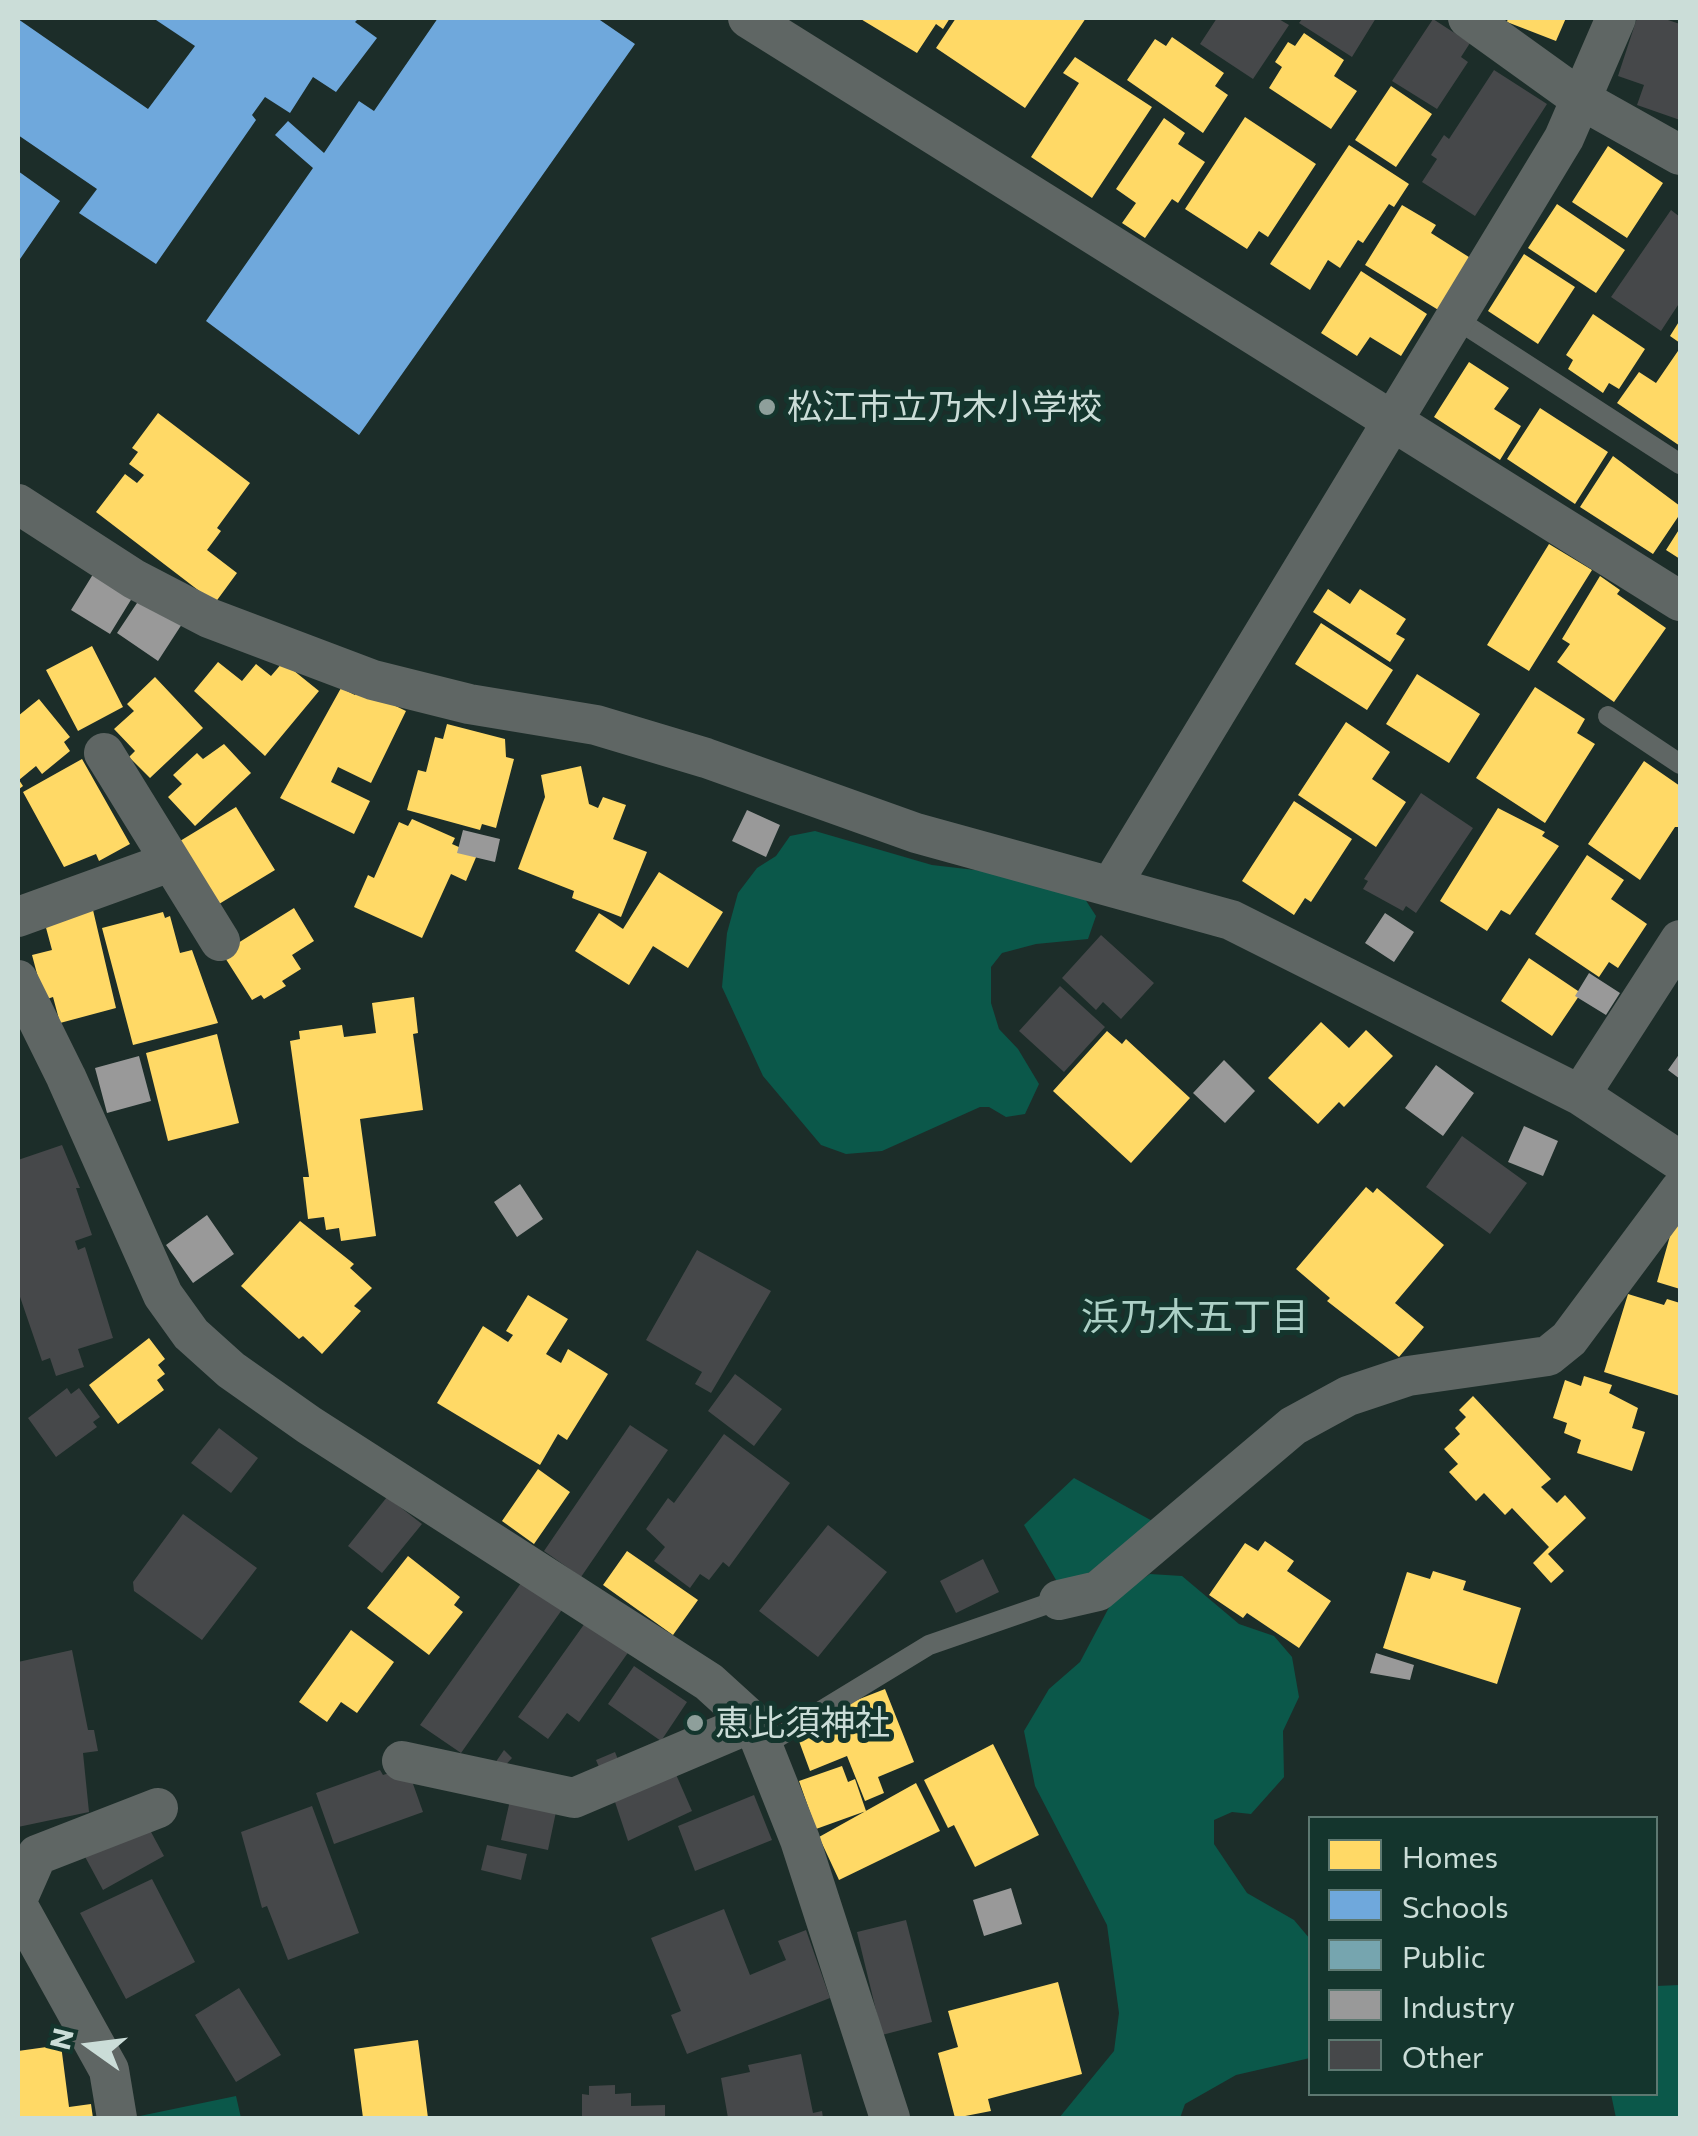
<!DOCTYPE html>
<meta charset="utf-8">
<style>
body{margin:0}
#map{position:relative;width:1698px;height:2136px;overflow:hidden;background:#1c2d29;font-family:Commissioner,sans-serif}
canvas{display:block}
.frame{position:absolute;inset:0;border:20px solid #cbddd8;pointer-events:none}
.legend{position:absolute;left:1308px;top:1816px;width:350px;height:280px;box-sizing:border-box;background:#14352d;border:2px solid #5d7871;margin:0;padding:12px 18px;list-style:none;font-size:30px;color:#cbddd8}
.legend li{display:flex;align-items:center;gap:20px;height:50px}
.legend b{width:50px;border:2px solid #5d7871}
.north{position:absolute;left:40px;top:1996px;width:100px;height:100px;-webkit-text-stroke:8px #14352d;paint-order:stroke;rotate:284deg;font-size:28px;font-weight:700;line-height:40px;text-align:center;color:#cbddd8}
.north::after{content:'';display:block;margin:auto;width:35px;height:45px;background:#cbddd8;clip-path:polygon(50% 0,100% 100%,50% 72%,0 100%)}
</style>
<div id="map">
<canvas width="1698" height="2136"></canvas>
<div class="frame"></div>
<ul class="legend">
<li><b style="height:28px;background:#ffd966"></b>Homes</li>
<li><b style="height:28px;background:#6fa8dc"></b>Schools</li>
<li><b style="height:28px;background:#76a5af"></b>Public</li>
<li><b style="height:28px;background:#999"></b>Industry</li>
<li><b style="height:28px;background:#46484a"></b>Other</li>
</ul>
<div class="north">N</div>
</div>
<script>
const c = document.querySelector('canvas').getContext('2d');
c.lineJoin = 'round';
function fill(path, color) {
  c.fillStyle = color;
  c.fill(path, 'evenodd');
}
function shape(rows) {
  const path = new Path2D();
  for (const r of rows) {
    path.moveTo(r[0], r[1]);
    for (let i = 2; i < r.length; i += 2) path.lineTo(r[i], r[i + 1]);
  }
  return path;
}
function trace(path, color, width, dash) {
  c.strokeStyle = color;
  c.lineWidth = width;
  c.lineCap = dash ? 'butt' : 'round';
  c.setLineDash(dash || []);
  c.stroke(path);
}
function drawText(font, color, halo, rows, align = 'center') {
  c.font = font + ' Commissioner,"Noto Sans JP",sans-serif';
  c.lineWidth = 10;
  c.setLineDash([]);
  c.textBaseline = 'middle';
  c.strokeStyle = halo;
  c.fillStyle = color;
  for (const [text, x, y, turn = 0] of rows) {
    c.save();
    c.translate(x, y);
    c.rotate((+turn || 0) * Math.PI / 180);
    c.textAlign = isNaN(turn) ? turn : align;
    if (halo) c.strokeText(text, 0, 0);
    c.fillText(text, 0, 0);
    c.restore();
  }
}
fill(shape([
 [815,831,932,865,1018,875,1085,899,1096,916,1088,939,1036,944,1002,953,991,967,991,1003,999,1029,1018,1049,1039,1084,1025,1114,1006,1117,989,1107,980,1107,882,1151,846,1154,821,1145,763,1076,722,987,727,933,738,893,757,868,776,856,790,836],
 [1074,1478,1156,1523,1063,1592,1024,1525],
 [1150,1574,1182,1576,1239,1624,1274,1636,1292,1657,1299,1697,1283,1731,1284,1777,1251,1814,1232,1812,1214,1820,1214,1844,1247,1893,1294,1920,1310,1939,1310,2058,1236,2075,1185,2104,1180,2118,1059,2118,1114,2051,1119,2013,1107,1925,1035,1786,1024,1731,1049,1689,1080,1662,1114,1598],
 [1680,1985,1680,2118,1616,2118,1611,2094,1656,2094,1656,1986],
 [236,2096,241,2118,135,2118,135,2117]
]), '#0b584a');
fill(shape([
 [859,18,950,18,943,29,936,24,917,53],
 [956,18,1086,18,1025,108,936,48],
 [1508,18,1566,18,1556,41,1507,22],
 [1304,33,1344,60,1334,76,1357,91,1331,129,1269,88,1282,67,1275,62,1288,42,1295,46],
 [1172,37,1224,73,1215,86,1228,95,1203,133,1127,80,1155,39,1166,46],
 [1075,57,1152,107,1092,198,1031,157,1079,83,1063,73],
 [1391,86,1432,114,1396,167,1355,140],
 [1245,117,1316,164,1268,237,1259,231,1247,249,1185,209],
 [1164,118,1185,133,1178,144,1205,162,1178,203,1172,199,1145,238,1122,223,1136,203,1116,189],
 [1349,145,1409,184,1394,207,1389,204,1363,243,1358,240,1340,268,1328,260,1310,290,1270,264],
 [1608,146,1663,183,1627,238,1572,202],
 [1557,204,1625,250,1596,293,1528,248],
 [1402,205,1436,225,1431,233,1472,259,1440,311,1365,265],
 [1524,254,1575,287,1538,344,1488,311],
 [1361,271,1427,314,1401,356,1370,337,1357,356,1321,333],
 [1593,314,1645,349,1619,389,1609,383,1603,393,1568,369,1573,360,1566,355],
 [1680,320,1680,343,1670,336],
 [1680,348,1680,446,1617,403,1639,372,1656,383],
 [1469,362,1509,388,1494,409,1521,426,1500,460,1434,417],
 [1540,408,1608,452,1575,504,1507,459],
 [158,413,250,483,217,528,221,531,207,550,237,573,215,603,96,512,125,474,137,483,144,475,129,464,138,452,132,448],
 [1613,456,1680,506,1680,514,1653,554,1580,507],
 [1680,528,1680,559,1666,550],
 [1549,544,1592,570,1529,671,1487,645],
 [1600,576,1620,590,1617,594,1666,628,1614,702,1557,662,1570,644,1562,639],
 [1328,589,1350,604,1360,589,1406,619,1396,634,1405,639,1390,662,1313,612],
 [1321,623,1393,670,1367,710,1295,664],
 [92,646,123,707,78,731,46,670],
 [218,662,242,681,256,664,271,676,283,662,319,691,265,756,194,691],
 [1417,674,1480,714,1449,763,1386,724],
 [155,677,203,728,150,778,129,757,135,751,114,729,134,711,127,704],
 [1535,687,1585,719,1577,733,1595,744,1545,823,1476,778],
 [341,688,355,695,358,688,406,711,371,783,338,767,331,782,370,801,354,834,280,798],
 [39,699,70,737,64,742,70,751,42,774,36,766,19,780,23,786,18,790,18,716],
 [1346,722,1390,752,1372,779,1406,802,1376,847,1298,795],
 [447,724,505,739,506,757,514,759,496,828,482,824,480,830,407,810,418,770,426,772,435,737,443,739],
 [224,744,251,773,195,826,168,797,182,784,173,775,197,753,203,759],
 [82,759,130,844,99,861,96,854,64,867,23,792],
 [1644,761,1680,786,1680,827,1675,827,1640,880,1588,844],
 [581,766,589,804,598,808,603,797,626,805,613,839,647,852,621,917,572,898,574,891,518,869,545,797,541,775],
 [1294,801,1352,839,1311,902,1305,898,1294,915,1242,881],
 [236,807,275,870,219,904,180,841],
 [1498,808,1545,832,1542,836,1559,846,1510,915,1501,910,1487,931,1440,901],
 [412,819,455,838,452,844,477,855,466,881,451,874,422,938,354,907,368,875,374,878,399,822,408,826],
 [1587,855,1624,880,1611,899,1647,924,1618,968,1609,962,1599,977,1535,934],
 [659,872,723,912,688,968,653,946,629,985,575,951,599,913,623,929],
 [294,908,314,941,292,955,301,969,282,981,286,986,264,999,261,995,252,1000,222,953],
 [93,910,116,1008,60,1023,53,997,44,1000,32,955,52,950,45,924],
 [163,912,165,918,170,916,180,953,192,950,218,1023,133,1045,102,928],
 [1529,958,1581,993,1552,1036,1501,1001],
 [414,997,418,1033,413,1034,423,1110,360,1119,376,1236,341,1241,339,1228,326,1230,324,1217,308,1219,303,1177,309,1177,290,1041,300,1039,299,1031,342,1025,344,1037,376,1033,372,1003],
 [1321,1022,1349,1048,1366,1030,1393,1056,1344,1107,1339,1102,1318,1124,1268,1078],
 [1107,1031,1122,1044,1126,1039,1190,1098,1131,1163,1053,1091],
 [217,1034,239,1123,168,1141,146,1053],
 [1366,1187,1373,1193,1377,1188,1444,1245,1395,1303,1424,1327,1399,1357,1327,1301,1330,1298,1296,1269],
 [1679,1204,1680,1204,1680,1289,1657,1282],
 [300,1221,354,1264,350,1268,372,1288,354,1306,361,1311,322,1354,303,1336,299,1339,241,1286],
 [1628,1294,1664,1305,1667,1299,1680,1303,1680,1396,1604,1372],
 [528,1295,568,1319,546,1354,561,1363,568,1349,608,1374,567,1440,558,1434,540,1465,437,1403,483,1326,508,1342,513,1335,506,1331],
 [149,1338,165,1359,158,1365,165,1374,157,1380,164,1390,118,1424,89,1385],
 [1584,1376,1612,1385,1609,1393,1638,1408,1632,1428,1645,1432,1632,1471,1577,1453,1581,1440,1564,1433,1567,1423,1553,1418,1565,1380,1581,1386],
 [1473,1396,1551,1479,1541,1487,1557,1503,1565,1495,1586,1518,1548,1554,1564,1571,1551,1583,1533,1563,1549,1547,1512,1508,1505,1515,1484,1493,1476,1501,1449,1472,1458,1464,1444,1449,1460,1434,1455,1428,1466,1417,1459,1410],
 [538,1469,570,1492,534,1544,502,1521],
 [1265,1541,1294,1561,1287,1571,1331,1601,1299,1648,1247,1613,1243,1618,1209,1595,1245,1543,1258,1551],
 [627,1551,698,1600,673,1635,603,1585],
 [408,1556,460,1597,454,1605,463,1612,429,1655,367,1608],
 [1433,1571,1466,1581,1463,1590,1521,1608,1497,1684,1383,1648,1407,1572,1430,1579],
 [351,1630,394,1662,357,1713,341,1702,327,1722,299,1702],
 [885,1689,914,1762,878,1777,884,1793,865,1801,847,1756,810,1771,796,1733,843,1715,839,1707],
 [993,1744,1039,1835,975,1867,954,1825,948,1828,924,1780],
 [842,1766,848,1782,855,1779,866,1811,816,1829,799,1781],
 [916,1783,940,1831,839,1880,819,1837],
 [1058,1982,1082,2074,988,2099,991,2111,955,2118,938,2053,958,2047,948,2011],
 [418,2040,428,2118,363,2118,354,2049],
 [61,2045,69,2107,91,2104,93,2118,18,2118,18,2051]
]), '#ffd966');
fill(shape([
 [153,18,359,18,355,22,377,38,336,92,313,77,290,113,265,97,252,115,256,120,156,264,79,213,97,189,18,135,18,19,148,109,195,46],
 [438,18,597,18,635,44,359,435,206,321,313,168,275,135,288,121,324,153,359,101,374,111],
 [18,171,60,201,18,262]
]), '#6fa8dc');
fill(shape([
 [701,1714,703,1729,688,1731,687,1716]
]), '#76a5af');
fill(shape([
 [95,571,137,590,110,634,71,610],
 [141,597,182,624,158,661,117,633],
 [747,810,780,825,766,857,732,841],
 [463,830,500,839,495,862,457,853],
 [1385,913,1414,932,1394,962,1365,943],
 [1589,973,1620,993,1606,1015,1575,996],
 [1680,1053,1680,1079,1668,1070],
 [139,1056,151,1101,107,1113,95,1068],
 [1224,1060,1255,1091,1225,1123,1193,1093],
 [1436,1065,1474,1093,1443,1136,1405,1108],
 [1524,1126,1558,1141,1543,1176,1508,1162],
 [520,1184,543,1219,517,1237,494,1202],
 [207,1215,234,1254,193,1283,166,1245],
 [1376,1653,1414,1665,1410,1680,1370,1673],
 [1011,1888,1022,1924,984,1936,973,1900]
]), '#999');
fill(shape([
 [1217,18,1277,18,1289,25,1253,79,1200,44],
 [1303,18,1376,18,1352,57,1299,23],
 [1637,18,1662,18,1680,24,1680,120,1637,105,1644,85,1618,76],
 [1433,19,1470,43,1461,57,1468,62,1437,109,1392,81],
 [1494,70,1547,104,1475,216,1422,182,1437,159,1431,155,1444,135,1449,139],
 [1671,210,1680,217,1680,302,1661,331,1611,297],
 [1421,793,1473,828,1416,913,1406,906,1403,911,1363,889,1368,881,1364,879],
 [1101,935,1154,983,1121,1019,1103,1002,1096,1010,1062,978],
 [1060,986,1105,1027,1064,1072,1019,1031],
 [1462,1136,1527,1183,1490,1234,1426,1187],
 [62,1145,80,1188,76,1188,92,1235,75,1241,78,1250,85,1247,113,1338,78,1349,84,1367,56,1376,50,1358,42,1361,18,1291,18,1160],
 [697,1250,771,1291,711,1393,695,1384,702,1372,646,1340],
 [735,1374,782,1409,754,1446,708,1411],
 [67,1388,71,1394,79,1388,100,1417,93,1422,97,1427,56,1457,28,1418],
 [630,1425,668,1450,581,1577,544,1551],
 [219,1428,258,1458,231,1493,191,1463],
 [724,1434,790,1483,729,1567,723,1562,709,1580,700,1574,690,1588,654,1561,665,1547,646,1529,668,1498,674,1503],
 [387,1497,422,1524,382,1573,348,1546],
 [183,1514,257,1568,202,1640,134,1591,133,1582],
 [828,1525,887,1572,818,1657,759,1611],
 [983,1559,999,1592,956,1613,940,1581],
 [526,1576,566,1604,461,1753,420,1725],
 [590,1616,632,1647,579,1722,567,1713,548,1739,518,1717],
 [72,1650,88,1730,94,1730,98,1751,83,1753,89,1812,18,1827,18,1662],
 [634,1666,687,1702,661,1741,608,1704],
 [504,1750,512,1758,499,1772,493,1766],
 [615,1752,621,1767,602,1774,596,1760],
 [671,1763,692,1811,628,1841,611,1790],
 [407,1767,423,1812,334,1844,316,1793,380,1770,383,1775],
 [754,1795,772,1840,695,1871,678,1826],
 [511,1796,557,1807,548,1850,501,1840],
 [312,1806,359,1933,288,1960,267,1906,262,1908,241,1832],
 [144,1819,164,1856,103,1890,83,1853],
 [487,1845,527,1854,521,1880,481,1870],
 [152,1879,195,1962,126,1999,80,1913],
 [724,1909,750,1975,786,1960,778,1941,806,1930,830,1998,687,2054,671,2015,681,2011,651,1938],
 [906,1920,932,2022,882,2035,857,1932],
 [239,1988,281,2055,236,2082,195,2015],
 [801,2054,813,2113,822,2111,823,2118,728,2118,721,2078,750,2072,748,2065],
 [615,2085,615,2094,631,2093,631,2106,665,2105,665,2118,582,2118,582,2094,589,2095,589,2086]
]), '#46484a');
trace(shape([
 [1453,317,1680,464],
 [1608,716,1680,764],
 [765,1745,929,1645,1059,1600]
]), '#5f6664', 20);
trace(shape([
 [748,18,1680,601],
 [1468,18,1582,100,1680,155],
 [18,504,134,579,209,618,373,680,469,704,596,725,706,758,916,833,1231,920,1580,1095,1680,940],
 [104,753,220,941],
 [1112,884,1564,138,1616,18],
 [18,917,170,862],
 [18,980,66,1077,163,1295,191,1334,231,1370,309,1425,709,1682,753,1722,800,1840,890,2118],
 [1580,1095,1680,1161],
 [1059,1600,1098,1591,1293,1426,1348,1396,1408,1376,1548,1356,1569,1339,1680,1190],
 [402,1761,574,1798,753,1722],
 [18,1898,37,1855,158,1808],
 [18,1906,109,2070,117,2118]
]), '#5f6664', 40);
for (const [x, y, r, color] of [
 [767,407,10,"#8e9f9b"],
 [695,1723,10,"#8e9f9b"]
]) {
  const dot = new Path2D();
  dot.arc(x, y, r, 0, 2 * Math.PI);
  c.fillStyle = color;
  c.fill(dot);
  trace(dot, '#14352d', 4);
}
drawText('35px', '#cbddd8', '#14352d', [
 ["松江市立乃木小学校",787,407],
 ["恵比須神社",715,1723]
], 'left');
drawText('38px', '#acd0c6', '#14352d', [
 ["浜乃木五丁目",1195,1317]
]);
</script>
